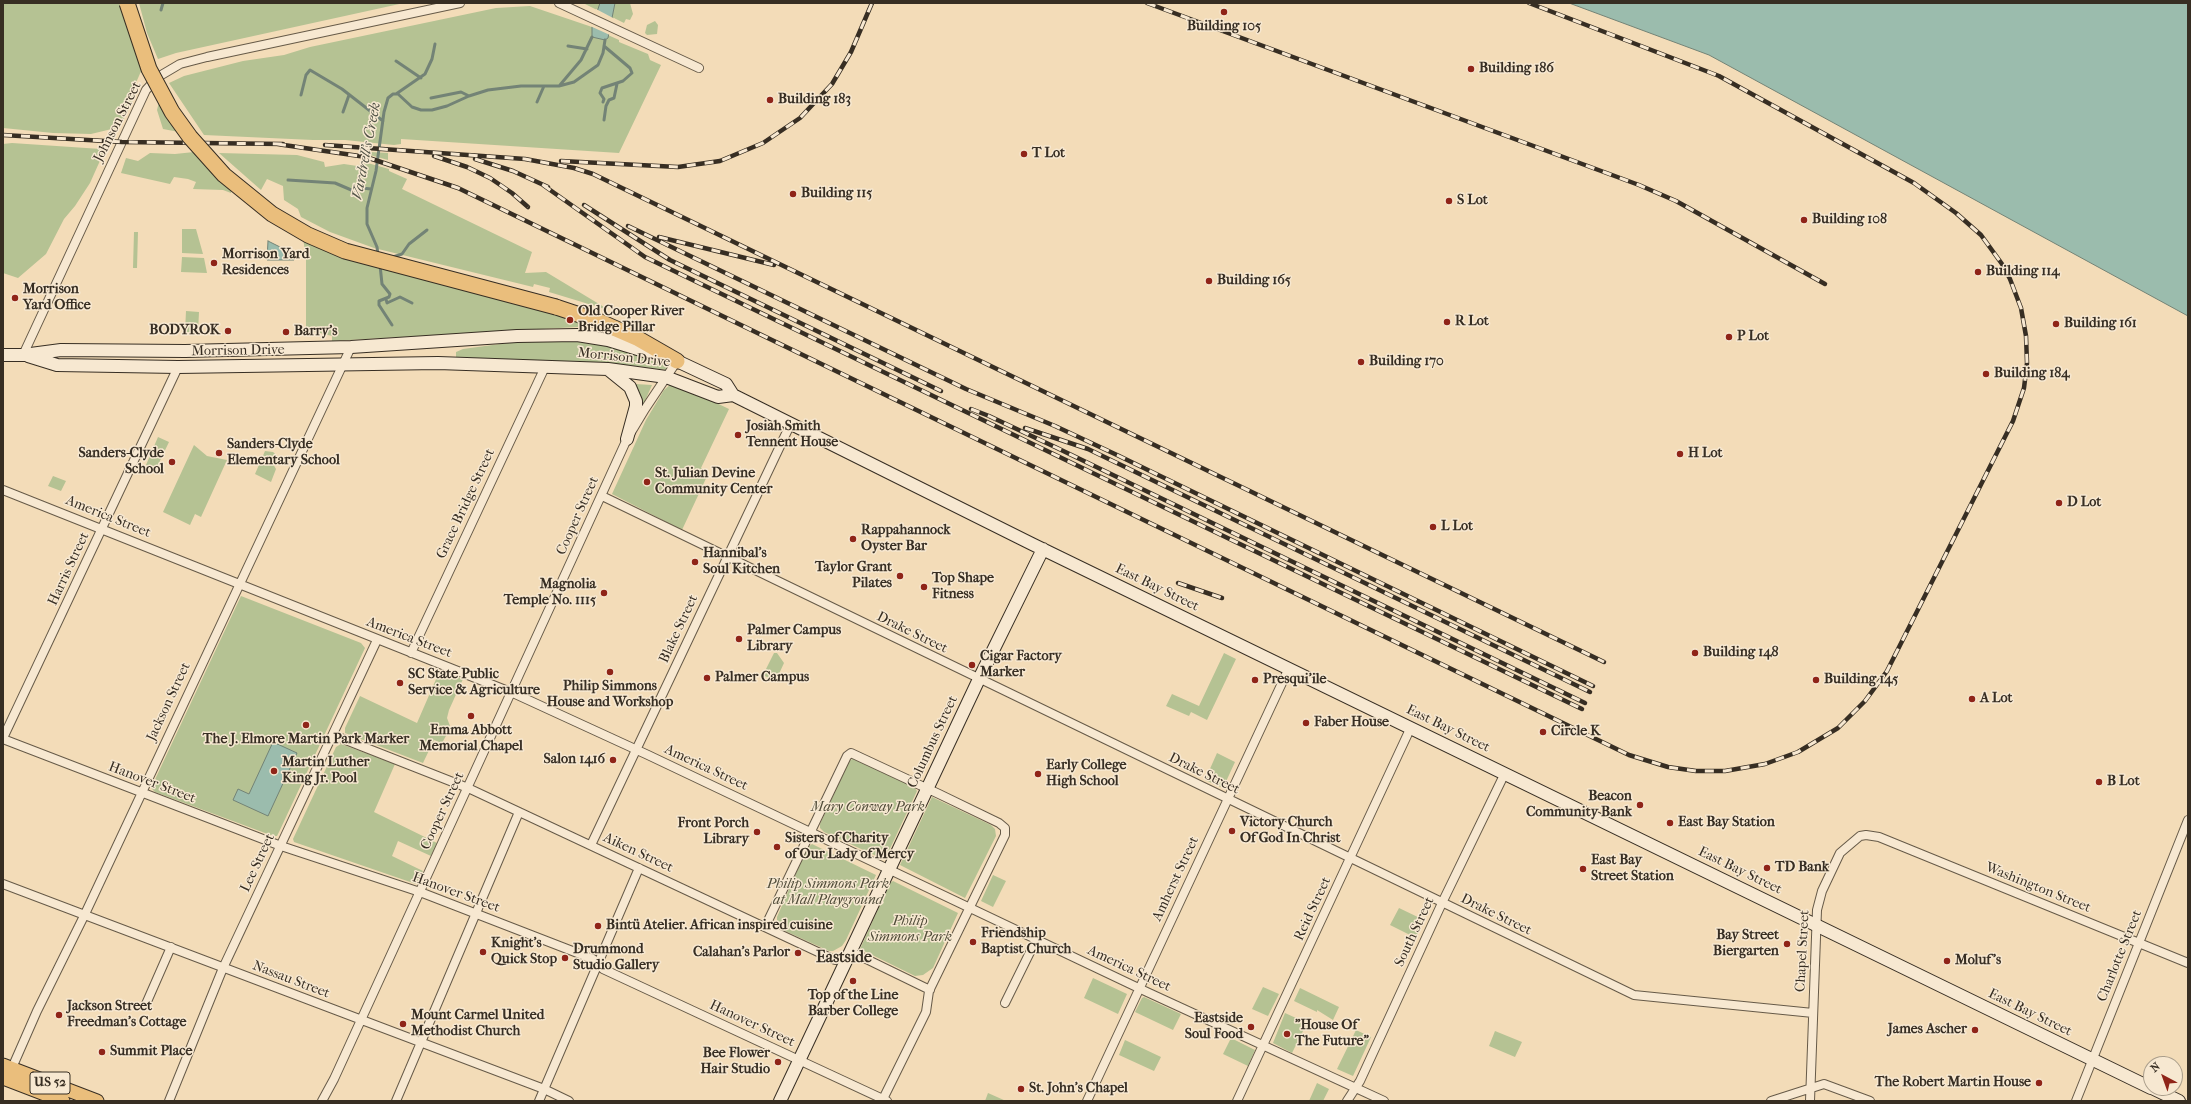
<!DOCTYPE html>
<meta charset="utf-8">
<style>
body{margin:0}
#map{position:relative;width:2191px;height:1104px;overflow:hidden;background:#f3dcb8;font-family:"IM FELL French Canon",serif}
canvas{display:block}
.frame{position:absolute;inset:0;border:4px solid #372e23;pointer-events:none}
.north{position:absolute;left:2143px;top:1056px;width:40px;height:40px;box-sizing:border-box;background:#f7e8d1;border:1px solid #aa9e8b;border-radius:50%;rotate:319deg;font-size:11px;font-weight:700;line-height:16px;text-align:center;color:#372e23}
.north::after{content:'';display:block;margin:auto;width:14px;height:18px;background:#8f2418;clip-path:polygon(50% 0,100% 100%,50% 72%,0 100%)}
</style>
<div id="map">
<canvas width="2191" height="1104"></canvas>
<div class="frame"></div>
<div class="north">N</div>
</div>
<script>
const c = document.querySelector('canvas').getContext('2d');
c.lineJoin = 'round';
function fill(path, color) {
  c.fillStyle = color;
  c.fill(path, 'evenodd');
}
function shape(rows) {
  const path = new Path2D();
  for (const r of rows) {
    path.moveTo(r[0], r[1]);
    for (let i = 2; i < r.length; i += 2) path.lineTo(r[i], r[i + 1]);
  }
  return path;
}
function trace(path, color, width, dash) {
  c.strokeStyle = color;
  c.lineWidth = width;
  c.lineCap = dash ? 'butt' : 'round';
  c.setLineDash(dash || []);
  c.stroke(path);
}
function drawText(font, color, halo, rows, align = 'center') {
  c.font = font + ' "IM FELL French Canon",serif';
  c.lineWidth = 3;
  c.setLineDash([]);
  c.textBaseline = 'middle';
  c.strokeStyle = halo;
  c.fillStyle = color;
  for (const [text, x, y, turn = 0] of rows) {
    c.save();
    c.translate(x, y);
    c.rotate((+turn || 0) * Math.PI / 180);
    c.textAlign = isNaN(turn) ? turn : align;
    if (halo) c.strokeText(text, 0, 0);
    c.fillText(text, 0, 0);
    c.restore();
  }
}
fill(shape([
 [3,3,120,3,142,69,135,85,135,96,120,127,91,134,53,133,3,128],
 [139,3,404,3,176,53,158,59,147,33],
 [583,3,630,3,633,14,630,20,626,19,624,23,614,18,608,35,619,40,619,42,648,54,650,60,661,65,619,153,401,139,401,144,394,145,345,140,313,140,204,135,169,83,184,76,243,61,284,55,310,47,496,8,530,6,592,27,597,10],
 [655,21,658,25,657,34,647,35,645,33,647,25],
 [159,102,179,132,163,129,157,110],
 [12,143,101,149,103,154,90,183,75,206,64,219,46,254,18,278,3,273,3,144],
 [194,152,231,190,231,193,223,190,193,189,196,182,188,179,174,177,170,184,121,173,126,158,138,161,150,153,175,154],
 [370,152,388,153,388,160,370,155],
 [219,153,297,155,324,162,325,167,344,164,357,166,364,162,389,169,389,171,407,179,402,189,532,252,525,273,546,272,604,307,605,309,549,292,550,288,534,284,533,287,374,248,330,232,301,217,298,209,284,200,283,186,267,179,261,190],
 [182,229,196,229,203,254,182,253],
 [134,232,138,232,137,268,133,268],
 [303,239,356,262,516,302,594,326,332,341,332,336,316,332,306,332,306,256],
 [182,257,204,258,207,273,181,272],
 [186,311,199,312,198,332,185,332],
 [564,340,612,347,667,363,667,370,610,363,456,359,456,352,463,349,522,341],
 [635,384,652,385,641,410,639,394],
 [671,384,679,385,729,409,701,468,709,472,682,530,612,494,646,420,664,390],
 [158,437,169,442,156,469,146,465],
 [194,445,207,456,227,460,201,517,195,514,190,525,163,512],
 [265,451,273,452,280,458,273,464,276,469,271,482,255,474],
 [53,476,66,481,61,491,48,486],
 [241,596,361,643,365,648,279,832,277,836,273,836,155,792,151,788],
 [774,653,777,653,784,663,778,676,769,678,763,675],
 [1224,653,1236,659,1207,720,1191,712,1189,716,1166,706,1172,694,1199,706],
 [440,670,463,679,449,710,447,718,450,726,447,734,442,743,434,740,423,763,345,733,345,728,360,696,417,723],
 [341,744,395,764,374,812,437,843,431,856,398,841,392,856,423,871,416,884,294,842,293,839,336,747],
 [1217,753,1235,762,1223,788,1205,780],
 [854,758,914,787,917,791,887,855,883,859,824,832,820,828,820,824,849,761],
 [932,797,991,825,995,829,996,836,965,898,900,865],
 [812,844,876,875,846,940,842,946,833,951,829,951,783,930,777,921,777,917,807,848],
 [993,875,1006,881,993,907,981,901],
 [893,881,958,913,933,968,923,975,915,976,860,949,890,883],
 [1399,908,1424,920,1416,938,1390,925],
 [1093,978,1127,994,1118,1014,1084,998],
 [1263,987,1279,994,1268,1016,1252,1009],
 [1300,988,1339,1007,1333,1020,1317,1010,1317,1012,1294,1001],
 [1144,997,1181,1014,1173,1030,1135,1012,1142,998],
 [1285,1013,1307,1023,1292,1053,1273,1043],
 [1356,1030,1371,1037,1353,1076,1337,1069],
 [1495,1031,1522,1042,1515,1057,1489,1046],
 [1231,1038,1255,1050,1248,1066,1223,1054],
 [1125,1040,1161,1057,1154,1071,1119,1055],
 [1317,1083,1329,1089,1323,1101,1309,1101],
 [988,1093,1006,1101,985,1101]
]), '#b5c293');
const water = shape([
 [600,3,615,3,608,38,605,40,592,37,592,27,600,3],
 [1569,3,2188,3,2188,316,1709,55,1569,3],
 [268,241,294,254,294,260,267,260,268,241],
 [273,742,297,753,268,816,233,800,238,789,249,794,273,742]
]);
fill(water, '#9bbcad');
trace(water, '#738376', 1);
fill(shape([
 [596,9,615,19,610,35,590,26]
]), '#f3dcb8');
trace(shape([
 [161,10,163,3],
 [568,46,587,49],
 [396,61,421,78],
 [560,85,581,60,592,37],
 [396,94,425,74,432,59,435,44],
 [301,95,306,75,310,70,342,89,383,121],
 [431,98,461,92,469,96],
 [537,102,544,86],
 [603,102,604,99,600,93,602,88,623,81,632,73,630,68,604,46],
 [343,112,349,95],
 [604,120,606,106,609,100,614,98,617,84],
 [288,180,335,183,356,192,362,188,371,189],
 [378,255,377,247,367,224,367,208,376,171,384,112,388,98,393,94,398,94,412,107,421,110,432,110,447,106,469,96,488,90,521,86,559,86,574,82,598,65,603,53,605,40],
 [393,257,402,254,409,244,427,230],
 [380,265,382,284,390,294,389,297,379,301,379,305,392,325],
 [386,299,387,303,400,297,412,303]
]), '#738376', 3);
const street = shape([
 [559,3,699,68],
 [23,355,146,90,158,77,180,64,207,57,460,3],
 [3,490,513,693,648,755,1147,992,1384,1101],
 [602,496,1634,995,1813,1013],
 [411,653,545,367],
 [333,735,468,788,835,960,858,955,930,990],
 [3,738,178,367],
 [3,739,281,846,420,892,593,959,603,969,887,1101],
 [591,845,791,423],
 [3,884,544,1089,569,1101],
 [765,927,847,756,851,753,939,794,999,823,1005,828,1005,835,929,991,926,1012,883,1099],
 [1005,1003,1036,940],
 [146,1004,171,947],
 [12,1068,37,1011,85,914,351,347],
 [169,1101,223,968,377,640],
 [322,1101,334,1079,627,439,645,409,677,361],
 [396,1101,519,812],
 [539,1101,639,868],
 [1087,1101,1289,668],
 [1237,1101,1411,727],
 [1347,1101,1360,1081,1442,903,1505,773],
 [1771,1101,1824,1084,1870,1101],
 [1810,1101,1817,910,1822,891,1840,853,1860,836,1866,835,1879,837,2188,963],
 [2076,1101,2188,820]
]);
const secondary = shape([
 [3,355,23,355,61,350,185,351,351,347,517,336,577,335,608,340,677,361,726,384,733,395],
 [28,356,57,365,178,367,438,363,608,369,666,377,718,397,733,395],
 [609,370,630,387,636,401,636,406,627,439],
 [733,395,1032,544,2151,1088],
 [2152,1088,2179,1101],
 [780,1101,979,679,1043,549]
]);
const primary = shape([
 [3,1065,97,1101],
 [3,1078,63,1101]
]);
const highway = shape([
 [556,307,598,321,637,338,677,361]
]);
trace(street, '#665a48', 10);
trace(secondary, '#372e23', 14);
trace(primary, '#372e23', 15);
trace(highway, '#372e23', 17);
trace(street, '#f7e8d1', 8);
trace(secondary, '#f7e8d1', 12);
trace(primary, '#eabe7c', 13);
trace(highway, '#eabe7c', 15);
const rail = shape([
 [1147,3,1639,185,1676,201,1825,284],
 [3,135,122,142,283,144],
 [277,144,366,157,458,188,1629,755,1668,767,1696,771,1725,771,1765,764,1798,752,1838,728,1865,701,1887,671,2013,421,2024,388,2027,363,2026,336,2021,308,2010,279,2002,264,1981,235,1956,213,1914,183,1719,76,1529,3],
 [325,145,525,159,574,168,593,174,1604,662],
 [434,156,467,167,490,178,512,193,528,207],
 [475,159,513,171,548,187],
 [561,161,678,167,720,161,763,143,800,118,832,84,851,52,872,3],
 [543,185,645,257,1582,709],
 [584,205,670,260,941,391],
 [628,226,966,389,1055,426,1117,455,1593,686],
 [659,237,774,265],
 [971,409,989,416,1055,447,1585,703],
 [1025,428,1088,449,1590,692],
 [1178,583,1222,598]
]);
trace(rail, '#372e23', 4.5);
trace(rail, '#f7e8d1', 3, [9]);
const highwayBridge = shape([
 [127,3,149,69,172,112,190,137,224,175,272,214,308,235,345,251,556,307]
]);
trace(highwayBridge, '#372e23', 17, []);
trace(highwayBridge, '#eabe7c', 15);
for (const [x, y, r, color] of [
 [1224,12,4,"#8f2418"],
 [1471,69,4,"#8f2418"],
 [770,100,4,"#8f2418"],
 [1024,154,4,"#8f2418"],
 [793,194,4,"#8f2418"],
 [1449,201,4,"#8f2418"],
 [1804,220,4,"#8f2418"],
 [214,263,4,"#8f2418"],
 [1978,272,4,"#8f2418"],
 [1209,281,4,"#8f2418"],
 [15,298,4,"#8f2418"],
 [570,320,4,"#8f2418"],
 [1447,322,4,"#8f2418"],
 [2056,324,4,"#8f2418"],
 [228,331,4,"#8f2418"],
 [286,332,4,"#8f2418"],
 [1729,337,4,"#8f2418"],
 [1361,362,4,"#8f2418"],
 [1986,374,4,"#8f2418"],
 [738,435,4,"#8f2418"],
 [219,453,4,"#8f2418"],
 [1680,454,4,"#8f2418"],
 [172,462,4,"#8f2418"],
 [647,482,4,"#8f2418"],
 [2059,503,4,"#8f2418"],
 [1433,527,4,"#8f2418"],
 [853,539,4,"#8f2418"],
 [695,562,4,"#8f2418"],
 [900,576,4,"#8f2418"],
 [924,587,4,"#8f2418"],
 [604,593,4,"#8f2418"],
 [739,639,4,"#8f2418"],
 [1695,653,4,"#8f2418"],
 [972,665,4,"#8f2418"],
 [610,672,4,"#8f2418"],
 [707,678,4,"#8f2418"],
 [1255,680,4,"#8f2418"],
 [1816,680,4,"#8f2418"],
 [400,683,4,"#8f2418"],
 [1972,699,4,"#8f2418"],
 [471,716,4,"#8f2418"],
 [1306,723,4,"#8f2418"],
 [306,725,4,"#8f2418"],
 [1543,732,4,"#8f2418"],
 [613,760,4,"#8f2418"],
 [274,771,4,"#8f2418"],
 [1038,774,4,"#8f2418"],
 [2099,782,4,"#8f2418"],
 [1640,805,4,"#8f2418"],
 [1670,823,4,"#8f2418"],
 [1232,831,4,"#8f2418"],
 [757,832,4,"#8f2418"],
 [777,847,4,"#8f2418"],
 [1767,868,4,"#8f2418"],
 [1583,869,4,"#8f2418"],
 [598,926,4,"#8f2418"],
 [973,942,4,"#8f2418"],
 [1787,944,4,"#8f2418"],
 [483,952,4,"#8f2418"],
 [798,953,4,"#8f2418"],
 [565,958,4,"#8f2418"],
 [1947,961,4,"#8f2418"],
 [853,981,4,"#8f2418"],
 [59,1015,4,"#8f2418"],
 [403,1024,4,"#8f2418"],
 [1251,1027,4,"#8f2418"],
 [1975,1030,4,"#8f2418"],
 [1287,1034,4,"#8f2418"],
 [102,1052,4,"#8f2418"],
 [778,1062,4,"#8f2418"],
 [2039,1083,4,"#8f2418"],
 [1021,1089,4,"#8f2418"]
]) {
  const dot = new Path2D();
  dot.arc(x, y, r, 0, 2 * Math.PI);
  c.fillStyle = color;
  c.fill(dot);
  trace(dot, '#f7e8d1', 1.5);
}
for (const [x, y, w] of [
 [50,1083,40]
]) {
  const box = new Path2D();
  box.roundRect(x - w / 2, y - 11, w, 22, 3);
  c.fillStyle = '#f7e8d1';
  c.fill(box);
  trace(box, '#372e23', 1);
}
drawText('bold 13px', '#372e23', null, [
 ["US 52",50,1083]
]);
drawText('bold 14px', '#372e23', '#f7e8d1', [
 ["Building 105",1224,27,"center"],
 ["Building 186",1479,69],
 ["Building 183",778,100],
 ["T Lot",1032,154],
 ["Building 115",801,194],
 ["S Lot",1457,201],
 ["Building 108",1812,220],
 ["Morrison Yard",222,255],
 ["Residences",222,271],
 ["Building 114",1986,272],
 ["Building 165",1217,281],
 ["Morrison",23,290],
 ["Yard Office",23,306],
 ["Old Cooper River",578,312],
 ["Bridge Pillar",578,328],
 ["R Lot",1455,322],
 ["Building 161",2064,324],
 ["BODYROK",220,331,"right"],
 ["Barry's",294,332],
 ["P Lot",1737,337],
 ["Building 170",1369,362],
 ["Building 184",1994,374],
 ["Josiah Smith",746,427],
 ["Tennent House",746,443],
 ["Sanders-Clyde",227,445],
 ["Elementary School",227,461],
 ["Sanders-Clyde",164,454,"right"],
 ["School",164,470,"right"],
 ["H Lot",1688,454],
 ["St. Julian Devine",655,474],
 ["Community Center",655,490],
 ["D Lot",2067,503],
 ["L Lot",1441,527],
 ["Rappahannock",861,531],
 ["Oyster Bar",861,547],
 ["Hannibal's",703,554],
 ["Soul Kitchen",703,570],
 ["Taylor Grant",892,568,"right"],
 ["Pilates",892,584,"right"],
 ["Top Shape",932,579],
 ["Fitness",932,595],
 ["Magnolia",596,585,"right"],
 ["Temple No. 1115",596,601,"right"],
 ["Palmer Campus",747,631],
 ["Library",747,647],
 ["Building 148",1703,653],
 ["Cigar Factory",980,657],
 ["Marker",980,673],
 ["SC State Public",408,675],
 ["Service & Agriculture",408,691],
 ["Palmer Campus",715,678],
 ["Presqui'ile",1263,680],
 ["Building 145",1824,680],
 ["Philip Simmons",610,687,"center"],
 ["House and Workshop",610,703,"center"],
 ["A Lot",1980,699],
 ["Faber House",1314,723],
 ["Emma Abbott",471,731,"center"],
 ["Memorial Chapel",471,747,"center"],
 ["Circle K",1551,732],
 ["The J. Elmore Martin Park Marker",306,740,"center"],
 ["Salon 1416",605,760,"right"],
 ["Martin Luther",282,763],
 ["King Jr. Pool",282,779],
 ["Early College",1046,766],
 ["High School",1046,782],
 ["B Lot",2107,782],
 ["Beacon",1632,797,"right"],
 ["Community Bank",1632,813,"right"],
 ["Victory Church",1240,823],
 ["Of God In Christ",1240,839],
 ["East Bay Station",1678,823],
 ["Front Porch",749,824,"right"],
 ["Library",749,840,"right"],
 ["Sisters of Charity",785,839],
 ["of Our Lady of Mercy",785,855],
 ["East Bay",1591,861],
 ["Street Station",1591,877],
 ["TD Bank",1775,868],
 ["Bintü Atelier. African inspired cuisine",606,926],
 ["Friendship",981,934],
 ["Baptist Church",981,950],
 ["Bay Street",1779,936,"right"],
 ["Biergarten",1779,952,"right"],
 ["Knight's",491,944],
 ["Quick Stop",491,960],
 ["Drummond",573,950],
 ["Studio Gallery",573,966],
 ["Calahan's Parlor",790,953,"right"],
 ["Moluf's",1955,961],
 ["Top of the Line",853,996,"center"],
 ["Barber College",853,1012,"center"],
 ["Jackson Street",67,1007],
 ["Freedman's Cottage",67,1023],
 ["Mount Carmel United",411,1016],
 ["Methodist Church",411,1032],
 ["Eastside",1243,1019,"right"],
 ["Soul Food",1243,1035,"right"],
 ["\"House Of",1295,1026],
 ["The Future\"",1295,1042],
 ["James Ascher",1967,1030,"right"],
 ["Summit Place",110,1052],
 ["Bee Flower",770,1054,"right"],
 ["Hair Studio",770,1070,"right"],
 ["The Robert Martin House",2031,1083,"right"],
 ["St. John's Chapel",1029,1089]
], 'left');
drawText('14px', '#372e23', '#f7e8d1', [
 ["Johnson Street",118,122,-63],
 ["Morrison Drive",238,351,-1],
 ["Morrison Drive",624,358,6],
 ["Grace Bridge Street",466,504,-65],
 ["Cooper Street",578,516,-66],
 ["America Street",108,517,22],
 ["Harris Street",69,569,-65],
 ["East Bay Street",1157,588,26],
 ["Blake Street",679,629,-65],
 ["Drake Street",912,633,26],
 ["America Street",409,638,21],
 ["Jackson Street",169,702,-65],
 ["East Bay Street",1448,729,26],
 ["Columbus Street",933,742,-65],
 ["America Street",706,768,25],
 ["Drake Street",1204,774,26],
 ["Hanover Street",152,783,21],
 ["Cooper Street",443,811,-65],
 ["Aiken Street",638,853,25],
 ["Lee Street",258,863,-65],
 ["East Bay Street",1740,871,26],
 ["Amherst Street",1176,879,-65],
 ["Washington Street",2038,888,22],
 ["Hanover Street",456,893,20],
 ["Reid Street",1313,909,-65],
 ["Drake Street",1496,915,26],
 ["South Street",1415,932,-65],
 ["Chapel Street",1803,951,-87],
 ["Charlotte Street",2120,956,-68],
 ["America Street",1129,969,25],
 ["Nassau Street",291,980,21],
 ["East Bay Street",2030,1013,26],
 ["Hanover Street",752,1024,25]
]);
drawText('italic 14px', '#504c39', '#f7e8d1', [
 ["Mary Conway Park",868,808],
 ["Philip Simmons Park",828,885],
 ["at Mall Playground",828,901],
 ["Philip",910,922],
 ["Simmons Park",910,938]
]);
drawText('italic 15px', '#505246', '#f7e8d1', [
 ["Vardrell's Creek",367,151,-79]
]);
drawText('bold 16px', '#372e23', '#f7e8d1', [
 ["Eastside",844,958]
]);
</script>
